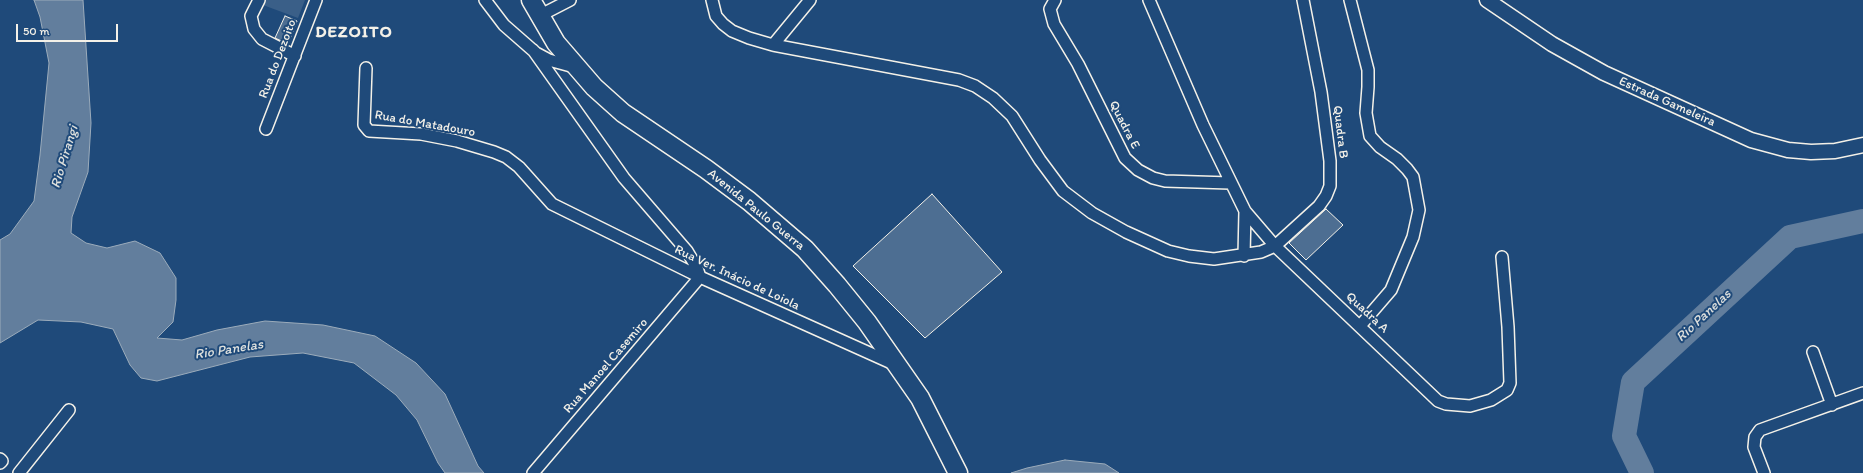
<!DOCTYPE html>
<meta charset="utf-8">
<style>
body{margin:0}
#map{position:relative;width:1863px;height:473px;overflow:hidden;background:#1f4a7a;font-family:Itim,sans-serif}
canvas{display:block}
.scale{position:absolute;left:16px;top:24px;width:102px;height:18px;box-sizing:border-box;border:2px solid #f4f1e8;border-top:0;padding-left:5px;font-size:12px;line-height:14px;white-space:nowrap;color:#f4f1e8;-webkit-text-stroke:3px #1f4a7a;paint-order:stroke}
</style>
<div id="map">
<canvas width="1863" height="473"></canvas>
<div class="scale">50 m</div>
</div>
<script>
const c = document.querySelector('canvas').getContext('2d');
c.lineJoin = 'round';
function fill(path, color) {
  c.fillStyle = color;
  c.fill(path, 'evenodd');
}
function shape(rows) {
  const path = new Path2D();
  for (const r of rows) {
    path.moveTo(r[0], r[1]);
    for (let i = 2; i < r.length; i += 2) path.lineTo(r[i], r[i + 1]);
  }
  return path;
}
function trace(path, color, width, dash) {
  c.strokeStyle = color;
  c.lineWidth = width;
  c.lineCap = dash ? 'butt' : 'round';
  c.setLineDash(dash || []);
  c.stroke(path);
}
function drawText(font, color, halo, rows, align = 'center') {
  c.font = font + ' Itim,sans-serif';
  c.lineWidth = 4;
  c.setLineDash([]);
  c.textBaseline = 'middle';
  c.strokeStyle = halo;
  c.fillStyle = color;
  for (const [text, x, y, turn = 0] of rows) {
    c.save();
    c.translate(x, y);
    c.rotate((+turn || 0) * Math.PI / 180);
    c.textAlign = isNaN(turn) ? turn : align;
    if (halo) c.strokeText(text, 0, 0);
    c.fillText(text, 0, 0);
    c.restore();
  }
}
fill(shape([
 [265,0,305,0,298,18,263,5]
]), '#3a5f88');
const water = shape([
 [34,0,83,0,91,123,88,172,72,217,71,233,86,243,107,248,135,241,160,253,176,278,176,300,173,322,157,338,182,340,217,330,265,321,323,325,375,336,416,363,445,394,478,466,484,473,445,473,438,463,417,420,396,395,354,363,303,353,250,357,157,381,141,378,130,365,113,329,81,322,38,320,0,343,0,240,10,234,34,201,40,155,49,63,40,17,34,0],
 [1065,460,1105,464,1119,473,1011,473,1027,468,1065,460]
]);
fill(water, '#627e9d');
trace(water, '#9cacbb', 1);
trace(shape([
 [1642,473,1624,436,1633,382,1790,237,1863,221]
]), '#627e9d', 24);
const building = shape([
 [285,16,297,21,288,44,275,38,285,16],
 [932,194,1002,272,925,338,853,266,932,194],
 [1326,209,1343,225,1306,260,1289,243,1326,209]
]);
fill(building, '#4d6e92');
trace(building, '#f4f1e8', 1);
const minor = shape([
 [259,0,251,16,254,29,262,39,295,56],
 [485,0,504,25,536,53,549,60,578,68],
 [712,0,716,16,723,24,732,31,749,38,773,45,959,80,975,86,993,98,1012,116,1040,160,1063,191,1092,213,1126,232,1168,251,1189,256,1214,259,1261,252,1275,246,1319,206,1326,196,1330,186,1330,161,1321,92,1303,0],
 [1055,0,1050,9,1054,24,1078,64,1125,158,1138,170,1153,178,1165,181,1230,183],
 [1149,0,1203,125,1245,211,1275,246,1438,401,1446,404,1470,406,1491,400,1507,390,1510,383,1508,327,1502,257],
 [1350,0,1368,70,1368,87,1366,113,1370,136,1380,147,1397,159,1407,169,1413,177,1419,210,1413,237,1391,290,1360,326],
 [539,16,570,0],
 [773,45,810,0],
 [533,50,624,178,687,251,697,268,700,277],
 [366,68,364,125,369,131,421,134,457,141,494,152,506,157,519,167,552,204,700,277,896,365],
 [266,129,316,0],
 [1244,256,1245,211],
 [1813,352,1832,405],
 [0,459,2,461,0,463],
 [19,473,69,410],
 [533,473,700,277],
 [1764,473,1754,447,1755,437,1760,430,1863,393]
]);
const tertiary = shape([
 [1487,0,1552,44,1604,73,1751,140,1788,150,1811,152,1835,151,1863,145]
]);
const primary = shape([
 [531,0,556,43,594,87,623,113,706,169,749,201,805,249,837,285,867,322,920,398,958,473]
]);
trace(minor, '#f4f1e8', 14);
trace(tertiary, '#f4f1e8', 17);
trace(primary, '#f4f1e8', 21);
trace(minor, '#1f4a7a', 11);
trace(tertiary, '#1f4a7a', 14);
trace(primary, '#1f4a7a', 18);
drawText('13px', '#f4f1e8', '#1f4a7a', [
 ["Rua do Dezoito",278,59,-69],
 ["Estrada Gameleira",1667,102,24],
 ["Rua do Matadouro",425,124,10],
 ["Quadra E",1124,125,63],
 ["Quadra B",1340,132,83],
 ["Avenida Paulo Guerra",756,210,39],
 ["Rua Ver. Inácio de Loiola",737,278,25],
 ["Quadra A",1367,313,43],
 ["Rua Manoel Casemiro",606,366,-49]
]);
drawText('italic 14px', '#dee0dd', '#1f4a7a', [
 ["Rio Pirangi",65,157,-73],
 ["Rio Panelas",1704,316,-43],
 ["Rio Panelas",229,350,-9]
]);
c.letterSpacing = '1px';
drawText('bold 17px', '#f4f1e8', '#1f4a7a', [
 ["DEZOITO",354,33]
]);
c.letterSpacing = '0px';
</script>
